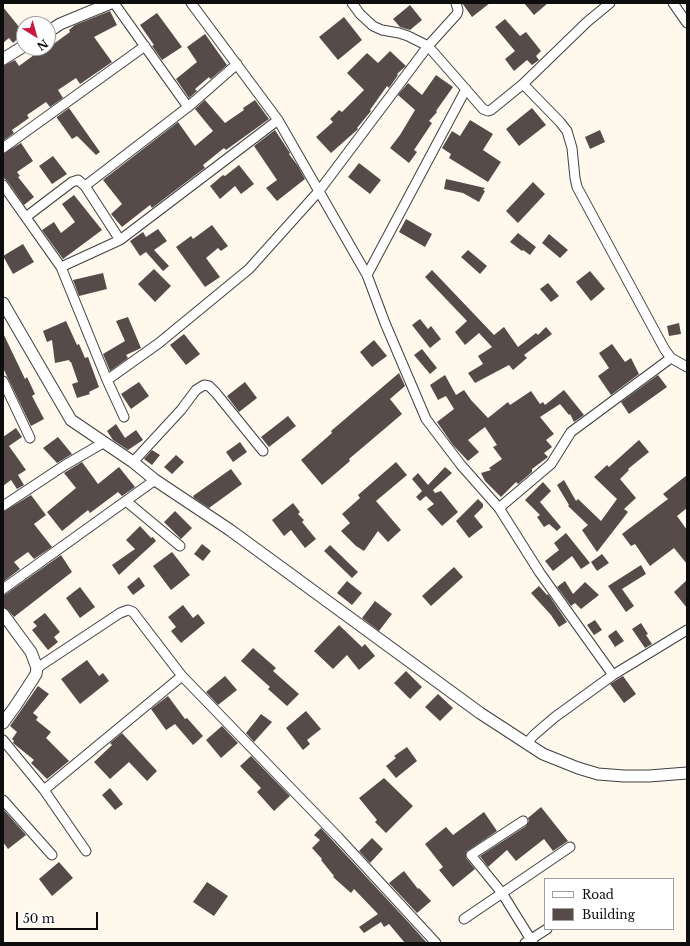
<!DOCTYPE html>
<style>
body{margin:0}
#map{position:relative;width:690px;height:946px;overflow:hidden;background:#fff8ed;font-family:"Libre Baskerville",serif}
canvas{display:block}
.frame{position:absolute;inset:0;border:4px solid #0d0d0d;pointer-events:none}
.legend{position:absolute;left:544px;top:878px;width:130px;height:52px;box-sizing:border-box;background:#fff;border:1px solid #9e9e9e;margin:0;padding:5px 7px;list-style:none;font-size:12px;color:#0d0d0d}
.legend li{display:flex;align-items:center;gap:8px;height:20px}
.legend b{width:20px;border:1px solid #9e9e9e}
.north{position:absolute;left:16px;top:16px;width:40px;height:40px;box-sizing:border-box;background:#fff;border:1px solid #9e9e9e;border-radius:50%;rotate:143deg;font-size:11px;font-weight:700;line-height:16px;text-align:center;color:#0d0d0d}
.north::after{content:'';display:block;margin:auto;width:14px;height:18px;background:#c9193f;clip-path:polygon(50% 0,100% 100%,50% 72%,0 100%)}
.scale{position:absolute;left:16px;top:912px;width:82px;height:18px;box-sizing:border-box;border:2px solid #0d0d0d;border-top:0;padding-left:5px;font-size:12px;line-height:14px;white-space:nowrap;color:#0d0d0d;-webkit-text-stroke:3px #fff;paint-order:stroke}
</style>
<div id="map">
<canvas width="690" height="946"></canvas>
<div class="frame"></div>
<ul class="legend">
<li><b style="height:5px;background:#fff"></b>Road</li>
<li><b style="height:11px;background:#564b48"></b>Building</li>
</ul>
<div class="north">N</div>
<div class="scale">50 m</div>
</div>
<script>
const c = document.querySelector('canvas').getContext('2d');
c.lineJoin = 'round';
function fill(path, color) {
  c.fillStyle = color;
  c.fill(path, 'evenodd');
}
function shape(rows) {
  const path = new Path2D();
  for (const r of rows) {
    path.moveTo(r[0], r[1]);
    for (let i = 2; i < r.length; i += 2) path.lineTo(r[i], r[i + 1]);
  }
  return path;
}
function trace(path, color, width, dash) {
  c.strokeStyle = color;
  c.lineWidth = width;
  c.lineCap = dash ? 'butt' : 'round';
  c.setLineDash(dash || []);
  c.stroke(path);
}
fill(shape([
 [462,3,490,3,472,17],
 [524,3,548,3,534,15],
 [410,5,422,20,410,30,400,27,393,19],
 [3,7,24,33,13,43,9,38,3,43],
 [110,11,117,25,94,37,112,62,80,84,76,78,58,90,63,98,50,107,46,102,27,115,29,118,12,130,14,133,3,141,3,66,15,60,19,66,34,55,35,56,48,48,70,32,69,30,75,25],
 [157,13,182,47,162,60,152,46,154,45,140,25],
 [344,17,362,40,338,60,319,37],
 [505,19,520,36,526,32,541,51,536,56,539,60,532,65,527,60,514,71,505,59,515,51,495,27],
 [205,34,227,65,212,78,210,79,209,77,195,89,197,91,189,98,176,79,197,62,187,47],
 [390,51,406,66,397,74,398,75,389,88,387,86,370,110,371,111,357,128,358,129,357,130,331,153,316,137,333,122,330,119,339,110,342,112,364,90,347,73,367,53,378,63],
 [436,75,453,87,436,111,437,112,429,121,432,123,414,150,417,152,409,163,390,148,400,135,415,110,398,95,408,83,422,95],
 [205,100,225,123,244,110,243,108,255,100,269,119,226,150,224,148,203,165,205,168,202,170,152,208,150,205,122,227,111,214,122,204,103,180,178,122,195,146,213,131,195,109],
 [69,108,100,152,96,155,77,136,72,139,57,118,57,117],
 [532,108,546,125,519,146,506,129],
 [470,120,493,134,483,150,501,162,488,182,449,158,451,154,442,148,452,131,460,136],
 [275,130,290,153,289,154,298,166,305,179,277,201,266,188,277,180,254,146],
 [600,130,605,142,590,149,585,137],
 [21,143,33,161,17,172,20,176,18,177,34,197,24,205,8,182,3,177,3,154],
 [53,156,67,174,52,184,39,166],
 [359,163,381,180,370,194,348,177],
 [239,165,254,184,241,194,235,186,220,199,210,186,223,175,225,176],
 [446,179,485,188,483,190,485,191,479,202,463,193,444,189],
 [533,182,545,194,518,223,506,211],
 [74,195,102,230,63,259,42,230,54,222,61,233,75,222,62,204],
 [406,219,432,234,425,247,399,232],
 [212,225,228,246,221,251,218,248,206,258,220,277,205,287,176,247,191,236,193,239],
 [158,229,167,241,154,250,169,266,163,271,146,252,140,256,130,241,143,232,146,237],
 [518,233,536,247,530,255,523,250,522,251,510,242],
 [549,234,568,250,560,258,542,243],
 [23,244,34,262,13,274,3,256],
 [468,250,487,266,480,274,461,257],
 [154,269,171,286,155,302,138,284],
 [432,270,494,335,504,327,518,347,536,333,538,335,546,327,552,334,524,355,527,358,513,370,509,365,475,383,468,373,483,364,478,356,492,347,479,333,465,345,455,332,467,321,425,277],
 [590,271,605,289,591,301,576,282],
 [103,273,107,289,79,296,73,280],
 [548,283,559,296,551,302,540,289],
 [128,317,141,348,126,355,128,358,110,371,103,354,125,341,116,321],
 [420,319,428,329,431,326,441,339,430,348,412,325],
 [66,321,77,345,79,344,85,358,88,357,99,387,89,392,90,394,77,398,72,384,78,382,71,362,70,362,69,360,55,363,52,340,47,342,43,331],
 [679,323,681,334,669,336,667,326],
 [3,333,25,379,27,377,35,394,32,396,44,419,31,426,3,368],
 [184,334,200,354,186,365,170,345],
 [374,340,387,356,372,367,360,352],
 [612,344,625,362,631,358,639,374,611,395,598,376,609,368,599,353],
 [422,349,437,368,430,374,414,355],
 [399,373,405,386,390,399,402,414,349,459,350,461,322,485,301,460,332,433,331,431],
 [445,375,456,395,464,390,471,400,488,418,508,402,510,405,531,391,540,404,543,402,545,405,564,390,584,415,574,422,570,414,569,415,560,404,540,417,554,434,546,440,552,447,544,453,548,457,532,469,532,472,518,484,516,482,501,497,485,481,481,473,491,470,489,468,502,459,493,447,497,445,485,427,468,440,479,452,468,461,453,445,437,422,454,409,446,396,438,400,430,385],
 [658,375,667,387,629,414,621,402],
 [139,382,149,396,131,409,121,394],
 [245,382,257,398,239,412,227,396],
 [288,416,296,426,269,447,261,437],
 [116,424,125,438,136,430,143,440,128,450,113,440,107,431],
 [16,428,22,437,9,446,26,470,18,475,24,485,17,489,11,480,3,486,3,437],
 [58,437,72,454,57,463,43,448],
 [639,440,649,452,628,469,629,470,620,479,636,498,624,509,628,512,597,552,582,530,588,525,568,506,569,505,557,485,564,480,576,501,578,499,601,521,617,499,594,477,607,465,609,467],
 [240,442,247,452,233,462,226,452],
 [152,450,160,455,152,465,144,459],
 [176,455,184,462,172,474,164,467],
 [82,462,98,484,119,467,135,487,122,496,118,492,90,513,88,510,62,531,47,512,76,488,64,473],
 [396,462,407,475,376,501,401,530,388,542,378,531,364,551,356,546,341,531,350,523,342,514,360,498,358,495],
 [445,467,452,473,433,490,435,493,441,491,458,512,442,526,427,509,434,504,426,496,420,501,416,497,422,491,412,479,418,473,428,485],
 [231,469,242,484,209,508,194,498,193,496],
 [687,475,687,508,677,516,687,530,687,564,674,548,650,566,635,544,631,546,622,534,668,499,663,494],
 [543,482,551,491,540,502,561,527,557,531,549,524,544,527,537,517,540,515,525,500],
 [31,495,46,515,34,524,52,547,34,559,28,552,14,562,20,569,3,582,3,512],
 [478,499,483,504,483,507,474,516,483,527,469,538,456,521],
 [293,503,300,512,298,514,304,520,302,522,316,539,305,548,291,530,284,536,272,520],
 [175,511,192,528,181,539,164,522],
 [140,526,151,538,153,537,156,541,119,575,112,565,135,549,126,540],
 [566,533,590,563,581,569,572,556,553,571,545,561,559,550,554,543],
 [202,544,211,551,203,561,194,554],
 [330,545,358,572,352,578,324,551],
 [172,552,190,575,171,590,153,566],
 [602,554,609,563,597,571,591,562],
 [61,555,72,572,14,617,8,610,3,607,3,595,6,594],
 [641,565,646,574,622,589,634,606,626,612,608,586],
 [454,567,463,577,431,606,422,596],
 [139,577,145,586,133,595,127,587],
 [687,580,687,608,674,592],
 [347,581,362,593,352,605,337,593],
 [565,581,573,594,585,582,599,595,581,609,575,603,571,606,557,587],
 [539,586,547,595,548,594,567,622,559,627,551,615,531,593],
 [80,587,95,607,80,618,66,598],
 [375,601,392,614,379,631,362,618],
 [183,605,193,618,198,614,205,623,181,643,171,631,176,627,168,617],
 [45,613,60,632,54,637,58,642,48,650,32,630,37,626,33,622],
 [595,620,602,630,594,635,587,625],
 [641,623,648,634,646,635,652,644,645,648,632,629],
 [339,625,362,647,365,644,375,656,359,670,347,655,333,669,314,651],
 [616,630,624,641,615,647,608,636],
 [253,648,276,668,273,671,299,694,287,706,268,689,270,687,241,661],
 [87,660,99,676,103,673,109,681,80,704,61,679],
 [406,671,422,687,410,699,394,683],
 [225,676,237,690,218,705,206,692],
 [623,676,636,694,624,703,610,684],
 [38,686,49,694,33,713,38,717,36,720,51,732,46,738,69,761,47,779,31,763,34,760,13,743,14,741,12,739,17,732,10,726],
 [438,694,453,708,440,721,425,707],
 [168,696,185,719,187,718,203,736,193,745,175,724,166,730,151,709],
 [306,711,321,729,307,740,310,744,303,750,286,728],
 [261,714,272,722,254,742,246,733],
 [222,726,238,743,221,758,206,740],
 [122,733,157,771,147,781,129,762,110,779,94,762,112,745,110,743],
 [407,747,417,761,396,778,386,766,396,758,394,756],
 [251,756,290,796,274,811,257,792,261,788,240,766],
 [384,778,413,806,386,833,375,822,377,820,359,798],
 [110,788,123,804,115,810,102,795],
 [541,807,568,841,553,851,544,839,516,861,507,850,488,867,480,856,526,826,529,821,528,818],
 [3,809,26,835,8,849,3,842],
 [484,812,497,831,466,852,466,858,475,869,453,887,439,870,443,867,425,844,446,827,453,835],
 [321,828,410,924,427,943,405,943,389,924,384,927,381,922,364,933,359,927,378,914,354,889,351,893,333,877,334,876,321,860,322,859,312,848,320,840,314,835],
 [372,838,383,849,370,863,359,851],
 [59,862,73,878,52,896,39,879],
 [404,871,418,889,419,888,431,901,417,913,389,883],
 [207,882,228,896,214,916,193,902]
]), '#564b48');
const minor = shape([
 [114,3,188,107,237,64],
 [191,3,278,120,367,275,385,323,426,419,461,465,499,508,540,573,613,675,687,630],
 [352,3,360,14,373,26,382,30,399,33,408,36,428,46,483,109,488,111,491,110,523,84,587,22,610,3],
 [673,3,687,23],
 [523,84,560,122,567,131,572,148,575,178,577,187,665,350,671,358,687,367],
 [3,148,145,46],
 [3,185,61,267,107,380,124,417],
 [85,186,188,107],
 [26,217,72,182,78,180,85,186,120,240,278,120],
 [61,267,120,240],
 [367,275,466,89],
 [107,380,159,343,249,269,319,191,428,46,457,14,458,10,456,3],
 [3,381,30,438],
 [133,462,181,410,196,390,204,385,209,386,216,393,263,451],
 [126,501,180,546],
 [3,506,65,465,103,443],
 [499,508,551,464,571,432,671,358],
 [3,589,155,480],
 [37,668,120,613,128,610,133,612,182,676,338,837,436,943],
 [3,740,44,790,86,851],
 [527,743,534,735,555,717,613,675],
 [44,790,182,676],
 [3,800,52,855],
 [523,821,471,855,502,893,533,943],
 [464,919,570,847],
 [525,943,547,929]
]);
const tertiary = shape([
 [48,32,60,24,111,3],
 [3,59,24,46],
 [3,303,71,420,133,462,155,480,230,530,480,713,543,754,578,768,598,774,624,776,649,776,687,773],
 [3,614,31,652,37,668,36,674,33,679,16,705,3,723]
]);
trace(minor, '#404040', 11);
trace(tertiary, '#404040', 13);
trace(minor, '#fff', 9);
trace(tertiary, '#fff', 11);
</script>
